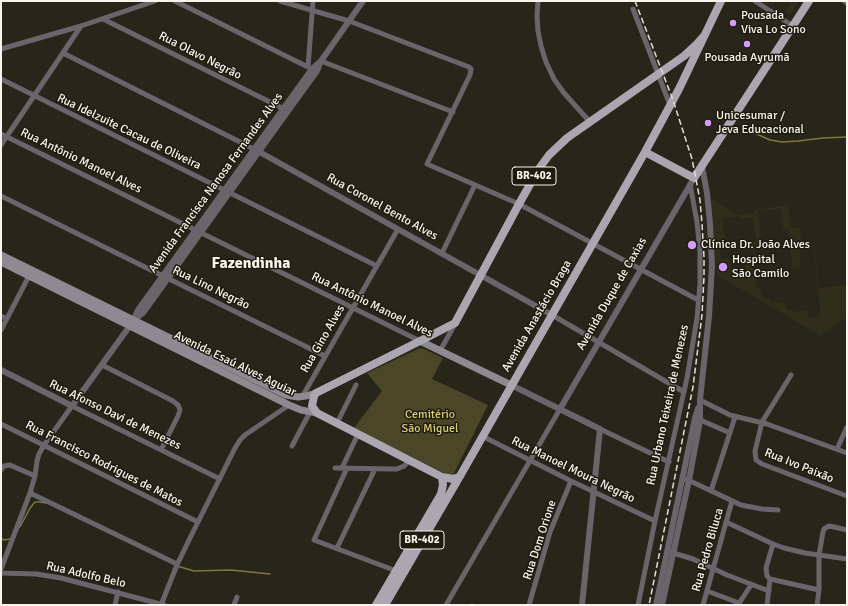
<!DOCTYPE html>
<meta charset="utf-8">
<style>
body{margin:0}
#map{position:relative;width:848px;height:606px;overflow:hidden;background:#28261b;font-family:Signika,sans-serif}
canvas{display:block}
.frame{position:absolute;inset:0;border:2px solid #f6f5ed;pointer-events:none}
</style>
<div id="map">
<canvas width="848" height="606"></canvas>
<div class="frame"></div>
</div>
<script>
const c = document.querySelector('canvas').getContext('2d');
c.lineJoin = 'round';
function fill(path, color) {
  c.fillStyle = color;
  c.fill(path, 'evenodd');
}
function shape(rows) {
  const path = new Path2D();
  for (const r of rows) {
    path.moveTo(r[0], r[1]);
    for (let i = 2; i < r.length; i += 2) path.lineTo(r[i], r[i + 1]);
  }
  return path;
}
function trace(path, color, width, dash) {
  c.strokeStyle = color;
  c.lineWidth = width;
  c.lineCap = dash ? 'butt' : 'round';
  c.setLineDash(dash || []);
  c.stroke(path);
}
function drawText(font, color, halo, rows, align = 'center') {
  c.font = font + ' Signika,sans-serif';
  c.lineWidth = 3;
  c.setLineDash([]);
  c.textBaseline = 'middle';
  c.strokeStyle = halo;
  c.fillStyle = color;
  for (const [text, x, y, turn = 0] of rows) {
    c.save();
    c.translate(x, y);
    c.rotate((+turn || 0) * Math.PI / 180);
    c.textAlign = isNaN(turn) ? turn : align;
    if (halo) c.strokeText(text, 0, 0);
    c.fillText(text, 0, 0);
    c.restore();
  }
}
fill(shape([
 [761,1,764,1,784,13,783,14,787,17,789,14,785,11,792,1,799,1,788,18],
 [709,197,737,215,754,213,754,210,788,205,791,228,800,227,802,247,814,246,819,288,846,285,847,286,847,317,821,336,717,275],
 [781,209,783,229,788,229,793,269,801,268,799,249,813,247,821,316,808,318,807,310,795,312,794,311,787,309,785,302,772,303,772,301,770,301,769,298,764,298,762,296,762,294,761,294,760,289,757,289,756,278,754,278,752,264,746,265,747,275,732,276,729,258,721,259,719,240,725,239,722,219,740,216,740,219,753,217,756,242,752,243,753,256,755,255,754,248,762,247,758,211]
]), '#302d1b');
fill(shape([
 [420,348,424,349,443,358,432,379,488,405,452,477,354,428,382,391,367,373]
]), '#4b4627');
trace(shape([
 [752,132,770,140,782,142,798,141,823,138,847,137],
 [20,527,30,508,35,502,40,502,46,503],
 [1,538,4,540,10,539],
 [177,566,194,571,231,570,270,574],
 [472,604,472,605]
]), '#81773e', 1.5);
trace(shape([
 [175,1,314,70],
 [280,1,349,21,469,67,471,69,470,75,427,164,519,204,698,300],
 [538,1,537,16,538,31,541,46,546,62,554,79,564,93,590,122],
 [755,1,793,26],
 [844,1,847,3],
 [633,9,670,105],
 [103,19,286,110],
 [1,49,81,26,155,1],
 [63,53,254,149],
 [321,61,453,112],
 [308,67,313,1],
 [1,79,377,266],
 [1,134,420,341],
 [1,145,81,26],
 [1,196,325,356],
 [442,253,475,185],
 [552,315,684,392],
 [1,316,7,319],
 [1,330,30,274],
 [440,351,455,324],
 [102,365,173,401,178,405,180,410,178,416,161,450],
 [791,375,762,422,755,451,756,460,762,464,847,496],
 [302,397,398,229],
 [700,400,730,415,767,424,847,453],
 [698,419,730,433],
 [337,423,356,385],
 [1,424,198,522],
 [600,429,669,462],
 [482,436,571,481,655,521],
 [292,446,310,412],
 [837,449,847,427],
 [335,468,394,469,397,469,404,466,410,460],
 [342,468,358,434],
 [347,468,314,540,399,572],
 [1,470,4,466,10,465,35,476],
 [686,479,741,505,762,509,778,510],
 [711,491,735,417],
 [30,493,177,564],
 [726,522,773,544,784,548,805,553,847,559],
 [337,548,375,469],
 [670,552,693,559,727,575,769,591],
 [1,569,30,493,35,476,37,461,39,454,44,445,72,406,220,479],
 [1,573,36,574,61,578,164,605],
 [770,579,819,590],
 [707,591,739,603],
 [115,605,118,592],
 [161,605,177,565,189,540,235,448,240,440,245,435,289,405],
 [234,605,237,597],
 [446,605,560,409],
 [529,605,550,532,559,510,571,481],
 [638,605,655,521,687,378,697,318,700,284,700,252,697,222,690,184],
 [703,605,732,501],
 [738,605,751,585],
 [767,605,770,579,767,576,766,568,773,544],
 [817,605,819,590,819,555,823,532,824,529,829,526,834,527,847,530]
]), '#68666b', 5);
trace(shape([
 [256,150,552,315],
 [134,319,138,310,312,69,321,61,363,1],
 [1,370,72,406,134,320,143,313,288,111,317,71,321,61],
 [511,385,600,429,582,605],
 [560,409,694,178],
 [656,605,695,418,698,408],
 [662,605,689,480,700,421,700,400,709,316,712,265,710,224,707,193,702,166]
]), '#68666b', 6);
trace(shape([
 [1,255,286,395,298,397,306,396,316,393],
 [1,262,289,405,301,410,317,413],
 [420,341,511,385]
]), '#8e8a92', 7);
trace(shape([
 [645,152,694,178,809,1],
 [460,476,457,478,453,479,442,477,317,413,312,406,314,396,316,393,420,341,455,323,519,204,538,170,549,155,567,138,684,56,697,44,704,36],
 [376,605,441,494,443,485,442,477],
 [385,605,460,476,645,152,679,89,721,1]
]), '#aca6b1', 8);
trace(shape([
 [635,1,673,100,692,159,700,200,702,224,704,257,704,277,702,315,693,387,649,605]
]), '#e0dfd7', 1.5, [6, 3]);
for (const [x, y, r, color] of [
 [733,23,4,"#d39cfc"],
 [747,44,4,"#d39cfc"],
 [708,123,4,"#d39cfc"],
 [692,245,5,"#d39cfc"],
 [723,267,5,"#d39cfc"]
]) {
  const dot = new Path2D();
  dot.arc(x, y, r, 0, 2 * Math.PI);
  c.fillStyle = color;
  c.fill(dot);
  trace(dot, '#1e1c11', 1.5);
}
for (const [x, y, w] of [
 [534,176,44],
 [422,540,44]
]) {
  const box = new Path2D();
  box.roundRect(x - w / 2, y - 9, w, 18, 3);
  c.fillStyle = '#1e1c11';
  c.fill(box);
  trace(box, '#f6f5ed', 1);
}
drawText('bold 11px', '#f6f5ed', null, [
 ["BR-402",534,176],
 ["BR-402",422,540]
]);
drawText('12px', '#f6f5ed', '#1e1c11', [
 ["Pousada",741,16],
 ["Viva Lo Sono",741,30],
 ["Pousada Ayrumã",747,58,"center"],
 ["Unicesumar /",716,116],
 ["Jeva Educacional",716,130],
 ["Clínica Dr. João Alves",701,245],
 ["Hospital",732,260],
 ["São Camilo",732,274]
], 'left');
drawText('12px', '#f6f5ed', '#1e1c11', [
 ["Rua Olavo Negrão",200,56,27],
 ["Rua Idelzuite Cacau de Oliveira",129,132,26],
 ["Rua Antônio Manoel Alves",81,161,26],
 ["Avenida Francisca Nanosa Fernandes Alves",216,183,-54],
 ["Rua Coronel Bento Alves",382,207,29],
 ["Rua Lino Negrão",211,288,26],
 ["Avenida Duque de Caxias",612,294,-60],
 ["Rua Antônio Manoel Alves",372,305,26],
 ["Avenida Anastácio Braga",537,316,-60],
 ["Rua Gino Alves",323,339,-60],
 ["Avenida Esaú Alves Aguiar",235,364,26],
 ["Rua Urbano Teixeira de Menezes",668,405,-78],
 ["Rua Afonso Davi de Menezes",115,415,26],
 ["Rua Francisco Rodrigues de Matos",104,464,27],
 ["Rua Ivo Paixão",799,466,22],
 ["Rua Manoel Moura Negrão",573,470,26],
 ["Rua Dom Orione",540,540,-72],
 ["Rua Pedro Biluca",708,550,-74],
 ["Rua Adolfo Belo",86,575,13]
]);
drawText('12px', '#dccd77', '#1e1c11', [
 ["Cemitério",430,415],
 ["São Miguel",430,429]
]);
drawText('bold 16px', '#f6f5ed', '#1e1c11', [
 ["Fazendinha",251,264]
]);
</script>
